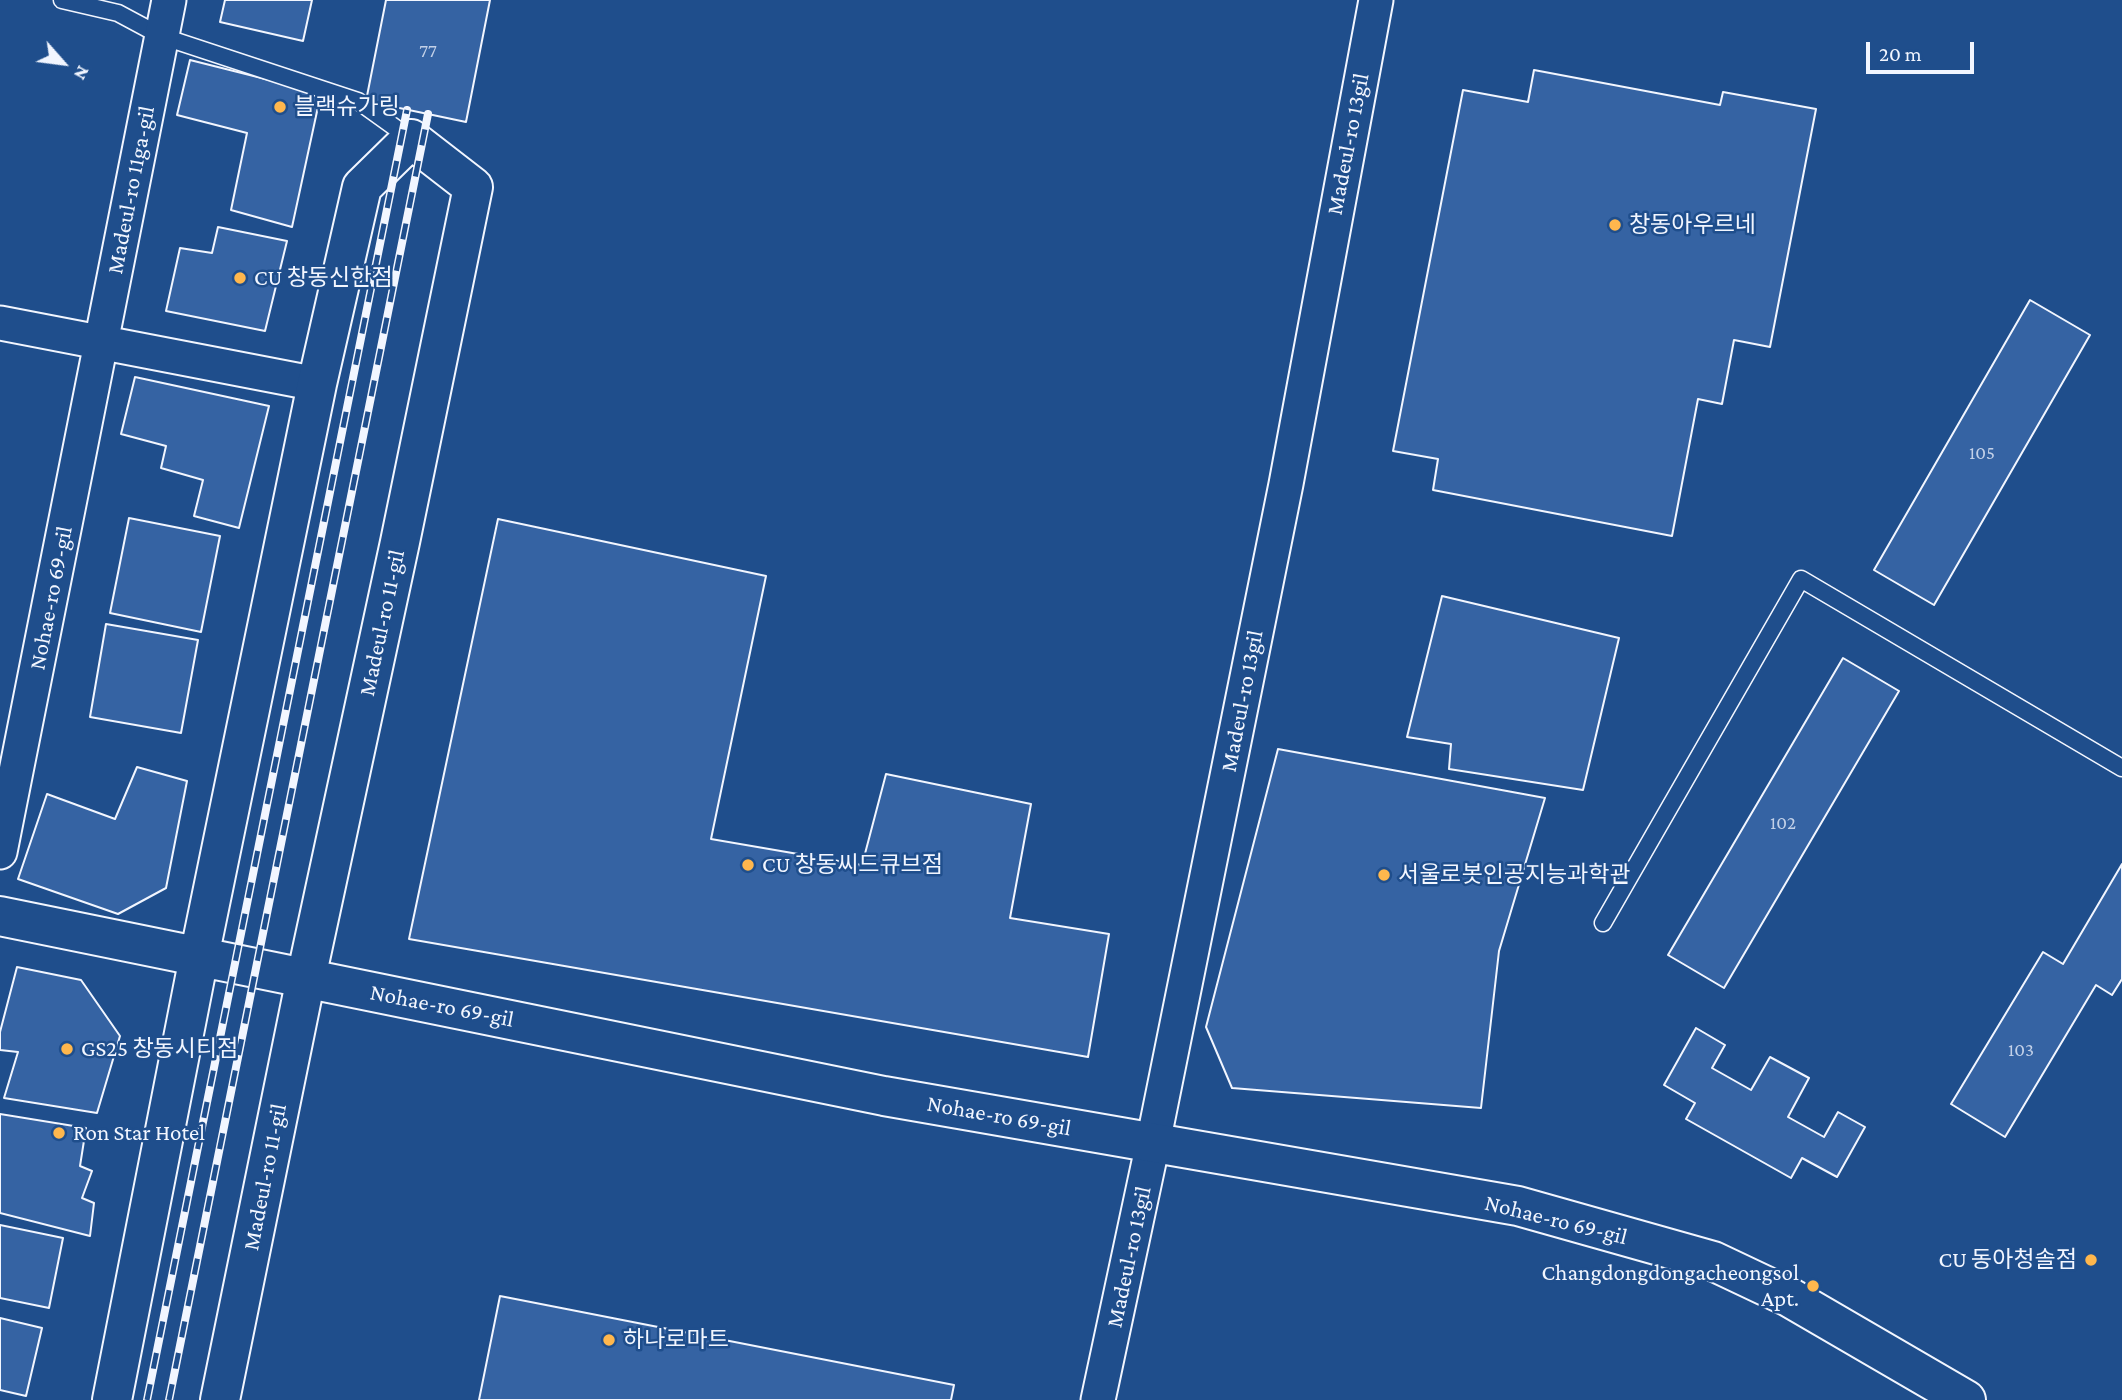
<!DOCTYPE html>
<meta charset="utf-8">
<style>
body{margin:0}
#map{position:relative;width:2122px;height:1400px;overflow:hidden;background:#1f4e8c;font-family:"Crimson Pro",serif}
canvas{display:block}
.north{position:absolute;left:28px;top:28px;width:70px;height:70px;-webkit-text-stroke:5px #1f4e8c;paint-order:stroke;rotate:118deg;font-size:19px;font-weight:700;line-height:28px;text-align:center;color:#f2f6ff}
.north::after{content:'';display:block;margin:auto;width:24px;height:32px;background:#f2f6ff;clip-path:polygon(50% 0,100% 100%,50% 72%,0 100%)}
.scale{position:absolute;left:1866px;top:42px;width:108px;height:32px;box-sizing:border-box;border:4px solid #f2f6ff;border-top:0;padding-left:9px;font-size:21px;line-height:24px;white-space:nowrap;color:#f2f6ff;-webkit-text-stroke:5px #1f4e8c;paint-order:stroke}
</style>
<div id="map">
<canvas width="2122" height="1400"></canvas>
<div class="north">N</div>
<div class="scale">20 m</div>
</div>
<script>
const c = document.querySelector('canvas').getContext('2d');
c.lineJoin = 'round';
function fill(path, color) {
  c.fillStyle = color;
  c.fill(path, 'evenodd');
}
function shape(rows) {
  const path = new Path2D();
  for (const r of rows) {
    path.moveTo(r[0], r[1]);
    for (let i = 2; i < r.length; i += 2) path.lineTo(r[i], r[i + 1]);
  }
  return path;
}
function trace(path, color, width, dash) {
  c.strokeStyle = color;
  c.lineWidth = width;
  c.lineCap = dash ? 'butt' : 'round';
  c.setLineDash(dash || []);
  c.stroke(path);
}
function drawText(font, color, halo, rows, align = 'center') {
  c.font = font + ' "Crimson Pro","Noto Sans KR",serif';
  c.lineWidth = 5;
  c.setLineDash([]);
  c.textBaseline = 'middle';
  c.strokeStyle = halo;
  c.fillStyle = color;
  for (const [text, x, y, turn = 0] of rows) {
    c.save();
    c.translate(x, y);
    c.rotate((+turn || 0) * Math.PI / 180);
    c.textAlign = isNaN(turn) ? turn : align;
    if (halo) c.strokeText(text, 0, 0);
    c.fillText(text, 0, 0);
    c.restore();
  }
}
const building = shape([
 [225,0,312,0,303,41,220,22,225,0],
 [386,0,490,0,466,122,366,101,386,0],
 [190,60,321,93,292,227,231,210,247,133,177,115,190,60],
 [1534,70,1720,105,1723,92,1816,109,1770,347,1734,340,1722,404,1698,399,1672,536,1433,490,1438,459,1393,451,1463,90,1528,102,1534,70],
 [218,227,287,241,265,331,166,311,180,248,212,253,218,227],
 [2030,300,2090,335,1934,605,1874,570,2030,300],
 [135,377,269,406,239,528,194,516,203,480,161,468,166,446,121,434,135,377],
 [129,518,220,536,201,632,110,613,129,518],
 [498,519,766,576,711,839,862,865,886,774,1031,804,1010,918,1109,934,1088,1057,409,939,498,519],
 [1442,596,1619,638,1583,790,1449,769,1451,744,1407,737,1442,596],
 [106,624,198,640,181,733,90,717,106,624],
 [1843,658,1899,691,1724,988,1668,955,1843,658],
 [1278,749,1545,798,1499,951,1481,1108,1232,1088,1206,1027,1278,749],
 [137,767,187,781,166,888,118,914,18,879,47,794,115,819,137,767],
 [2122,864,2122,979,2112,995,2096,985,2005,1137,1951,1104,2043,952,2063,964,2122,864],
 [17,967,81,980,120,1036,97,1113,4,1098,18,1052,0,1050,0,1032,17,967],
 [1696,1028,1725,1045,1712,1068,1751,1090,1770,1057,1809,1078,1788,1117,1824,1137,1838,1112,1865,1127,1837,1177,1802,1158,1791,1178,1686,1119,1695,1103,1664,1085,1696,1028],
 [0,1114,86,1128,80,1166,92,1171,82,1198,94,1203,90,1236,0,1213,0,1114],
 [0,1225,63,1238,49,1308,0,1298,0,1225],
 [500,1296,954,1385,951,1400,479,1400,500,1296],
 [0,1318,42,1328,26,1396,0,1390,0,1318]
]);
fill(building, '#3563a3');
trace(building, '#f2f6ff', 2);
const service = shape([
 [62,0,118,13,161,36,358,101,411,139],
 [1603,923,1801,579,2122,768]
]);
const minor = shape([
 [0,323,317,384],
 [0,852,169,0],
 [1098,1400,1153,1143,1286,484,1376,0]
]);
const secondary = shape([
 [0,916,884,1096,1518,1206,1713,1261,1789,1297,1966,1400],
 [112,1400,199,957,317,384,362,187,411,139,473,187,400,542,306,978,220,1400]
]);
trace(service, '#f2f6ff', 19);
trace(minor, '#f2f6ff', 37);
trace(secondary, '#f2f6ff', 42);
trace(service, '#1f4e8c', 16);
trace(minor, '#1f4e8c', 33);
trace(secondary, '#1f4e8c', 38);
const rail = shape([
 [147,1400,407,110],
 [169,1400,428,114]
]);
trace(rail, '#f2f6ff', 8);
trace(rail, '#1f4e8c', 5, [16]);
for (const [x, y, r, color] of [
 [280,107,7,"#ffb74d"],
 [1615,225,7,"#ffb74d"],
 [240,278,7,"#ffb74d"],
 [748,865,7,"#ffb74d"],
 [1384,875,7,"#ffb74d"],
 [67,1049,7,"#ffb74d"],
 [59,1133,7,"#ffb74d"],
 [2091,1260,7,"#ffb74d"],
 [1813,1286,7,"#ffb74d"],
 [609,1340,7,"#ffb74d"]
]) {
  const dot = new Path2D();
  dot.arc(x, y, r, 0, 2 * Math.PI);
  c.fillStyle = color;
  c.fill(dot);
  trace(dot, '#1f4e8c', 2.5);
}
drawText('19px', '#c3d1e8', null, [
 ["77",428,51],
 ["105",1982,453],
 ["102",1783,823],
 ["103",2021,1050]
]);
drawText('23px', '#f2f6ff', '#1f4e8c', [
 ["블랙슈가링",294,107],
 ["창동아우르네",1629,225],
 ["CU 창동신한점",254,278],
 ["CU 창동씨드큐브점",762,865],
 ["서울로봇인공지능과학관",1398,875],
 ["GS25 창동시티점",81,1049],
 ["Ron Star Hotel",73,1133],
 ["CU 동아청솔점",2077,1260,"right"],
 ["Changdongdongacheongsol",1799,1273,"right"],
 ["Apt.",1799,1299,"right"],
 ["하나로마트",623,1340]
], 'left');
drawText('23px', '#f2f6ff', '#1f4e8c', [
 ["Madeul-ro 13gil",1348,144,-79],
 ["Madeul-ro 11ga-gil",131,190,-79],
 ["Nohae-ro 69-gil",51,598,-79],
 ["Madeul-ro 11-gil",382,623,-78],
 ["Madeul-ro 13gil",1242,701,-79],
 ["Nohae-ro 69-gil",442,1006,11],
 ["Nohae-ro 69-gil",999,1116,10],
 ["Madeul-ro 11-gil",265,1177,-79],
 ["Nohae-ro 69-gil",1556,1220,14],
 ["Madeul-ro 13gil",1129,1257,-78]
]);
</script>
